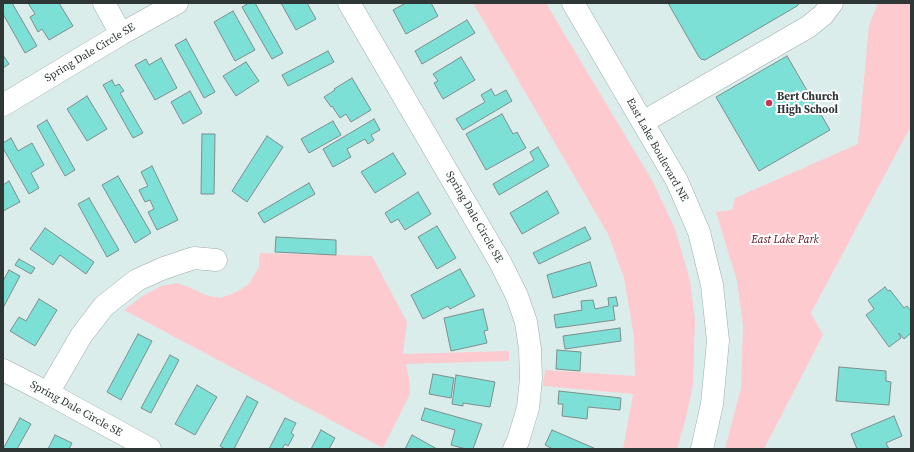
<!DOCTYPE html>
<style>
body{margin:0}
#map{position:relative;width:914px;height:452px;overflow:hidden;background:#dbedeb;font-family:"Source Serif 4",serif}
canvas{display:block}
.frame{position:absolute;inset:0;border:4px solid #2f3736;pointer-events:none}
</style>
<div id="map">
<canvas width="914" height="452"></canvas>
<div class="frame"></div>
</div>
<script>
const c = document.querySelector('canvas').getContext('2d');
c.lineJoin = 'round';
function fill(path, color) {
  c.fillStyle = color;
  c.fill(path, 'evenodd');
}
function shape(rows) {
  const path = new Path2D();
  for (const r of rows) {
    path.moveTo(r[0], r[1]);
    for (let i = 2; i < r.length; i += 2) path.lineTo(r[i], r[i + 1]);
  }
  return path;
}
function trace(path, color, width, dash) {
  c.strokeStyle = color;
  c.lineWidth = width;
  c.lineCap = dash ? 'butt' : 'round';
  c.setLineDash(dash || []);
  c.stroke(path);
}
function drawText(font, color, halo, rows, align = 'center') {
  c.font = font + ' "Source Serif 4",serif';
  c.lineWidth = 4;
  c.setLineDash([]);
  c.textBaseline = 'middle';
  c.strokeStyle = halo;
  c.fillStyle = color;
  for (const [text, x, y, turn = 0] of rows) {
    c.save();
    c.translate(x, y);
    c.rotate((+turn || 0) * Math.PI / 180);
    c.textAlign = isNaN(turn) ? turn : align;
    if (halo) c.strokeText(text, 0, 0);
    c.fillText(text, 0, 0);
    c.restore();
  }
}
fill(shape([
 [473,3,546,3,653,182,675,229,690,280,695,320,693,385,685,422,677,449,623,449,633,394,543,386,545,370,635,376,634,337,624,278,608,234],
 [878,3,911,3,911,126,811,313,823,335,764,449,725,449,741,388,743,326,737,281,716,212,732,210,735,198,858,144,869,25],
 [260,253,372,256,407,322,403,354,509,351,509,361,406,364,409,378,410,394,383,448,124,310,141,297,161,286,177,283,191,288,205,295,221,298,236,292,249,284,259,267]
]), '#fdcbcf');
const building = shape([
 [3,3,12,3,37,46,25,53,3,14,3,3],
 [28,3,59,3,73,26,49,40,42,29,38,32,30,17,35,14,28,3],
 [249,3,255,3,283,53,272,59,242,7,249,3],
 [281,3,307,3,316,19,296,30,281,3],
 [406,3,431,3,438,16,406,34,393,10,406,3],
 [668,3,800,3,797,6,705,60,701,59,699,57,668,3],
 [233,11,255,50,235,61,214,22,233,11],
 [467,20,475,33,422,64,415,51,467,20],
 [186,39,215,92,204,98,175,45,186,39],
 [328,51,334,62,288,86,282,75,328,51],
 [3,55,9,64,3,68,3,55],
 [787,56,830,130,759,171,716,97,787,56],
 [461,57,475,80,443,99,434,83,438,81,433,74,461,57],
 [161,58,177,88,155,100,135,65,146,59,149,65,161,58],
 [246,62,259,81,236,96,223,76,246,62],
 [352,78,371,110,351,122,346,114,340,118,332,106,331,107,324,97,335,90,334,89,352,78],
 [112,80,115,86,119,84,124,91,120,93,143,133,133,138,103,85,112,80],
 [491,89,495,96,506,90,512,101,463,130,456,119,485,102,481,95,491,89],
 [190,91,202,113,183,124,171,102,190,91],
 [87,96,107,129,87,141,67,109,87,96],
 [502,114,513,134,517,132,526,148,486,170,466,134,502,114],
 [374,119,380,130,371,135,374,140,368,144,365,139,347,149,351,157,333,167,323,149,374,119],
 [47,120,75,170,65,176,37,126,47,120],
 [333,121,341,135,309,153,301,139,333,121],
 [202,134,215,134,214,194,201,194,202,134],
 [267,136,283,147,247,202,232,191,267,136],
 [11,138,18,151,32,143,44,165,31,173,39,188,29,194,3,148,3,143,11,138],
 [538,147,549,166,499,195,493,184,534,160,530,152,538,147],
 [393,153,406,174,375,193,361,172,393,153],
 [152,166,178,220,157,230,148,212,154,209,150,200,145,202,139,190,148,186,141,172,152,166],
 [118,176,151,233,135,243,102,185,118,176],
 [9,181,20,202,3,211,3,185,9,181],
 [309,183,315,194,264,223,258,213,309,183],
 [547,191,559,213,522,234,510,213,547,191],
 [418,192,431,214,405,230,398,219,391,223,385,213,418,192],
 [89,198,119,250,107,257,78,204,89,198],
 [437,226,456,258,437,269,418,237,437,226],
 [585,227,591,239,539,264,533,253,585,227],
 [45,228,94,262,86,274,60,255,53,265,30,249,45,228],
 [276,237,336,240,336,255,275,252,276,237],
 [19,259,35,268,31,274,15,265,19,259],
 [590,262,597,286,553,298,547,275,590,262],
 [460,269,475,296,450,309,448,306,423,319,411,295,460,269],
 [9,270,20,276,3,308,3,281,9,270],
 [885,287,888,291,890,290,904,308,907,306,911,311,911,333,904,339,899,333,899,334,901,338,889,347,866,315,874,309,868,300,885,287],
 [616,297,618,306,613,306,615,320,556,328,554,315,582,310,581,301,593,300,595,309,609,306,608,298,616,297],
 [39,299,57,310,35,346,10,331,19,317,26,321,39,299],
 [483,309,488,330,484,331,487,343,451,351,444,318,483,309],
 [620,328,621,341,565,349,563,336,620,328],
 [138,334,152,341,121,400,107,392,138,334],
 [557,350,581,352,580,371,556,369,557,350],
 [170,355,179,360,151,413,141,408,170,355],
 [839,367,886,371,886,381,891,382,889,405,836,401,839,367],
 [433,374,454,378,451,398,429,394,433,374],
 [456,375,495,382,490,407,463,403,463,406,452,404,456,375],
 [197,385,217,397,195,435,175,424,197,385],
 [559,391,621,398,620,410,588,407,587,419,562,416,563,404,558,404,559,391],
 [247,396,258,402,234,449,225,449,220,446,247,396],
 [425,408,482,424,473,449,466,449,451,445,455,430,421,420,425,408],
 [894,416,902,436,886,443,889,449,857,449,851,434,894,416],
 [20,418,31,424,17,449,3,449,20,418],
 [285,418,296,423,291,433,294,435,288,446,285,444,282,449,269,449,285,418],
 [321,430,335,438,329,449,311,449,321,430],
 [552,430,596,449,553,449,545,445,552,430],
 [55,435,72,443,69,449,48,449,55,435],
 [412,435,437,449,405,449,412,435]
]);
fill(building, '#7de0d7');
trace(building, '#7d8e8c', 1);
const minor = shape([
 [104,3,121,34],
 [349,3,500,262,517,296,526,322,530,349,531,379,528,408,518,441,514,449],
 [3,105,121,34,177,3],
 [643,122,808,27,823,15,832,3],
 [3,370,48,393,150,449],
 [48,393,81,336,104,306,137,280,164,268,194,258,216,260]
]);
const major = shape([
 [573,3,677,181,699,232,712,285,718,341,712,404,702,449]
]);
trace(minor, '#9daeac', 23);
trace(major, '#9daeac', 23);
trace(minor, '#fff', 22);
trace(major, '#fff', 22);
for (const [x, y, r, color] of [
 [769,103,4,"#c63653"]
]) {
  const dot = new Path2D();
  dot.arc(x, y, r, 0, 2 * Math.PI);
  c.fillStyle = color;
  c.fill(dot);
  trace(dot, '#fff', 1.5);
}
drawText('11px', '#2f3736', '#fff', [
 ["Spring Dale Circle SE",90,53,-31],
 ["East Lake Boulevard NE",657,150,61],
 ["Spring Dale Circle SE",474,217,60],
 ["Spring Dale Circle SE",76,409,29]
]);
drawText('bold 11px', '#2f3736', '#fff', [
 ["Bert Church",777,97],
 ["High School",777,110]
], 'left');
drawText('italic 11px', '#55101e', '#fff', [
 ["East Lake Park",785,240]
]);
</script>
